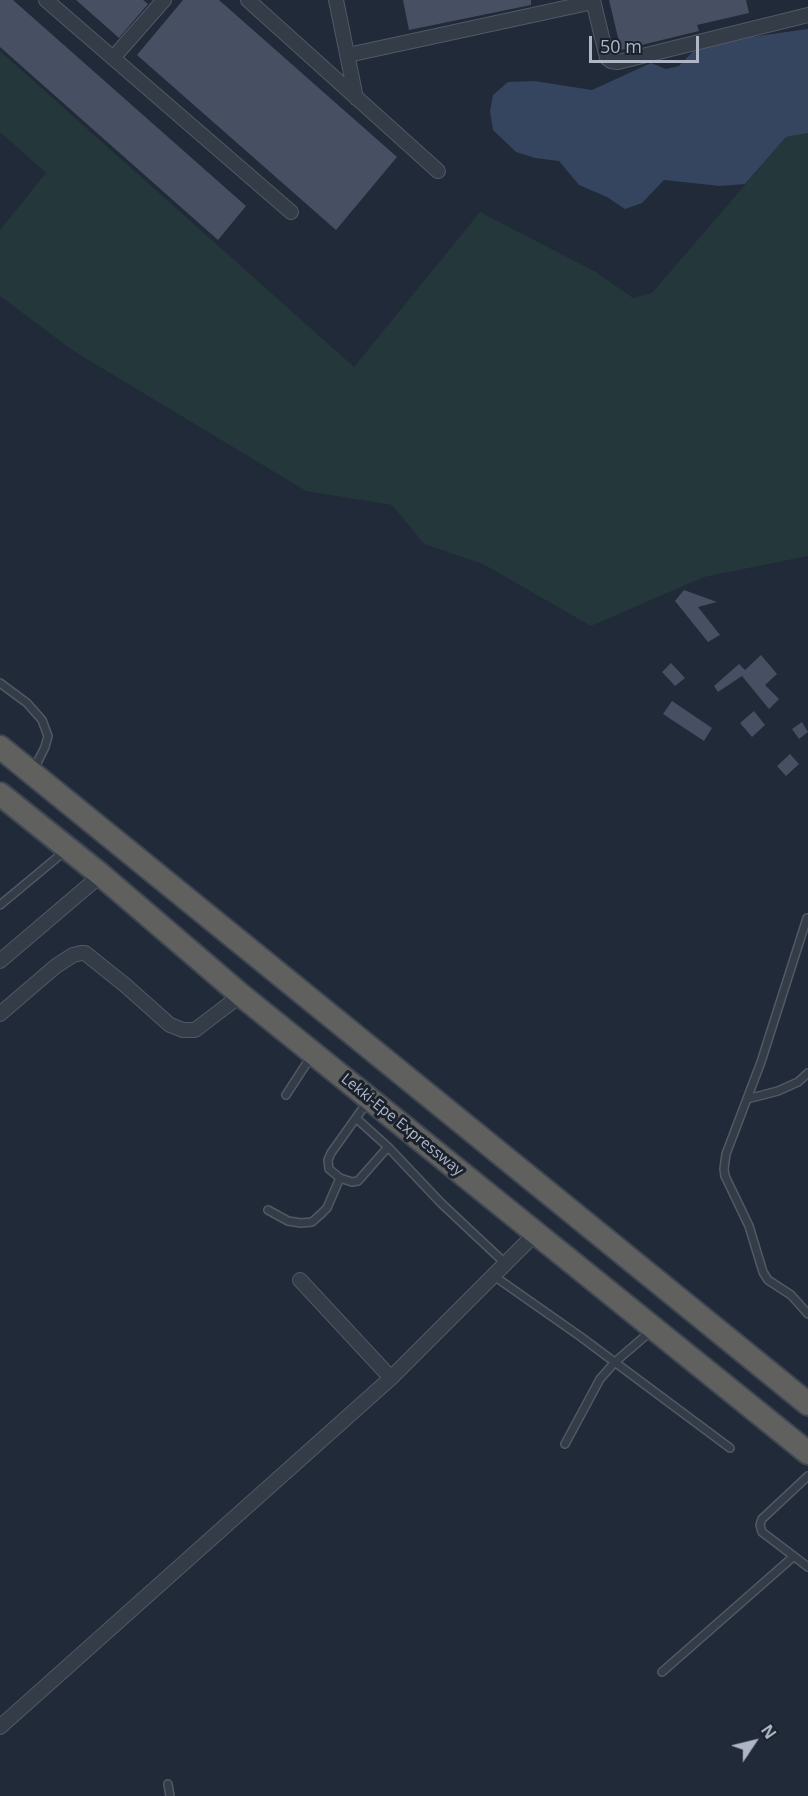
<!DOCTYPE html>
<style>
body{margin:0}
#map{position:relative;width:808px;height:1796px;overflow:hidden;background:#212a38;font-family:"Open Sans",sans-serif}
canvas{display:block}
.north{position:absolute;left:724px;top:1712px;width:60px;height:60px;-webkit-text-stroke:4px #1a212d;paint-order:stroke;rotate:55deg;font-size:16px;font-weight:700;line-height:24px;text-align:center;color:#afb6c5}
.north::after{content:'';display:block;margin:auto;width:21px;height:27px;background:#afb6c5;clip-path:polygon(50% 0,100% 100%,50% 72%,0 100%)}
.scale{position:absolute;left:589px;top:36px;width:110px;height:27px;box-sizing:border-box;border:3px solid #afb6c5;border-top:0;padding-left:8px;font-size:18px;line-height:21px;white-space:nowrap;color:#afb6c5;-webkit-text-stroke:4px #1a212d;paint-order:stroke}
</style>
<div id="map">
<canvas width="808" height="1796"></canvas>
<div class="north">N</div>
<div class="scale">50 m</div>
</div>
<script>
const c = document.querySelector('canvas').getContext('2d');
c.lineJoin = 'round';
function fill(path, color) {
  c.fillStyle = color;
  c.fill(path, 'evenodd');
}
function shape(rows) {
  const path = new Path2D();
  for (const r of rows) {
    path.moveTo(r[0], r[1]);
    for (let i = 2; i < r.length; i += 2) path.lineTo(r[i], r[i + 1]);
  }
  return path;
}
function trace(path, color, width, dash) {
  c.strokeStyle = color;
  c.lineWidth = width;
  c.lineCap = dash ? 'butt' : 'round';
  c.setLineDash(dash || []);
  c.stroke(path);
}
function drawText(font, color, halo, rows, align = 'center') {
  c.font = font + ' "Open Sans",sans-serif';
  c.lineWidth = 6;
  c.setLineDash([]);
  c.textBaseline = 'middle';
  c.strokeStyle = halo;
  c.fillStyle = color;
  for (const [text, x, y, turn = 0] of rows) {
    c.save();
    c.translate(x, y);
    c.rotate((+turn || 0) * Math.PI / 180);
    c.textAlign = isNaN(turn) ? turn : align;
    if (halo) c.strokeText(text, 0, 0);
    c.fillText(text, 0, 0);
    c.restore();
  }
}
fill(shape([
 [0,51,354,367,480,212,596,272,633,298,652,293,786,137,808,133,808,556,704,577,591,626,483,564,424,544,392,505,306,491,72,350,0,296,0,230,46,173,0,132]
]), '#24373a');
fill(shape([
 [808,29,808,133,786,137,745,184,720,186,664,180,642,203,625,209,607,197,579,185,559,161,535,158,516,152,493,130,490,111,493,95,508,82,534,81,592,90,651,63,666,69,679,66,700,44]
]), '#35455f');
fill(shape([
 [0,0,13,0,246,206,218,240,0,47],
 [76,0,143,0,148,4,119,38],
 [183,0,219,0,397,157,336,230,137,55],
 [403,0,531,0,531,5,409,30],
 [609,0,746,0,749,13,697,25,699,31,621,50],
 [684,590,717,602,698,607,720,635,708,642,675,601],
 [761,655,777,674,765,685,779,699,769,709,742,676,718,692,714,686,739,664,745,670],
 [671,663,685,678,675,686,662,672],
 [672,701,712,728,704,741,663,714],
 [754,711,765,725,752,737,740,723],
 [802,722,808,732,799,739,792,729],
 [790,754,799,764,786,776,777,766]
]), '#475062');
const service = shape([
 [0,683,27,703,42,720,48,736,45,747,33,771],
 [0,905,65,851],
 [807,918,761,1062,726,1154,724,1169,725,1176,749,1226,763,1272,768,1280,791,1295,808,1314],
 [286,1095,312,1055],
 [747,1099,778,1091,798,1082,808,1073],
 [357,1119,388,1147,441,1203,506,1264],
 [340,1178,352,1182,358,1181,388,1147],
 [268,1210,288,1221,301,1223,312,1222,321,1214,327,1208,340,1178,329,1169,328,1160,331,1153,368,1101],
 [494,1276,581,1337,730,1448],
 [565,1444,600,1379,615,1362,651,1331],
 [808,1476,762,1519,760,1525,762,1532,808,1567],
 [662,1672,793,1557],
 [168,1784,170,1796]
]);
const minor = shape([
 [46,0,291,212],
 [248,0,438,171],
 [336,0,356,98],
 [593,0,607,58,611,61,618,62,808,15],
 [348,55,593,2],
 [113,58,164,0],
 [0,961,101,875],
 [0,1014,56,966,73,955,81,953,85,953,125,985,170,1025,183,1030,195,1030,241,995],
 [300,1280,391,1378],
 [0,1727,391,1378,536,1233]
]);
const trunk = shape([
 [0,747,808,1404],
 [0,794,101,875,241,995,808,1453]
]);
trace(service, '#525966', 10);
trace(minor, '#525966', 16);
trace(trunk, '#3f4653', 26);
trace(service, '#343c48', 7);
trace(minor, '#343c48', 14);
trace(trunk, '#60605e', 22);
drawText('15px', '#afb6c5', '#1a212d', [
 ["Lekki-Epe Expressway",402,1125,39]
]);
</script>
